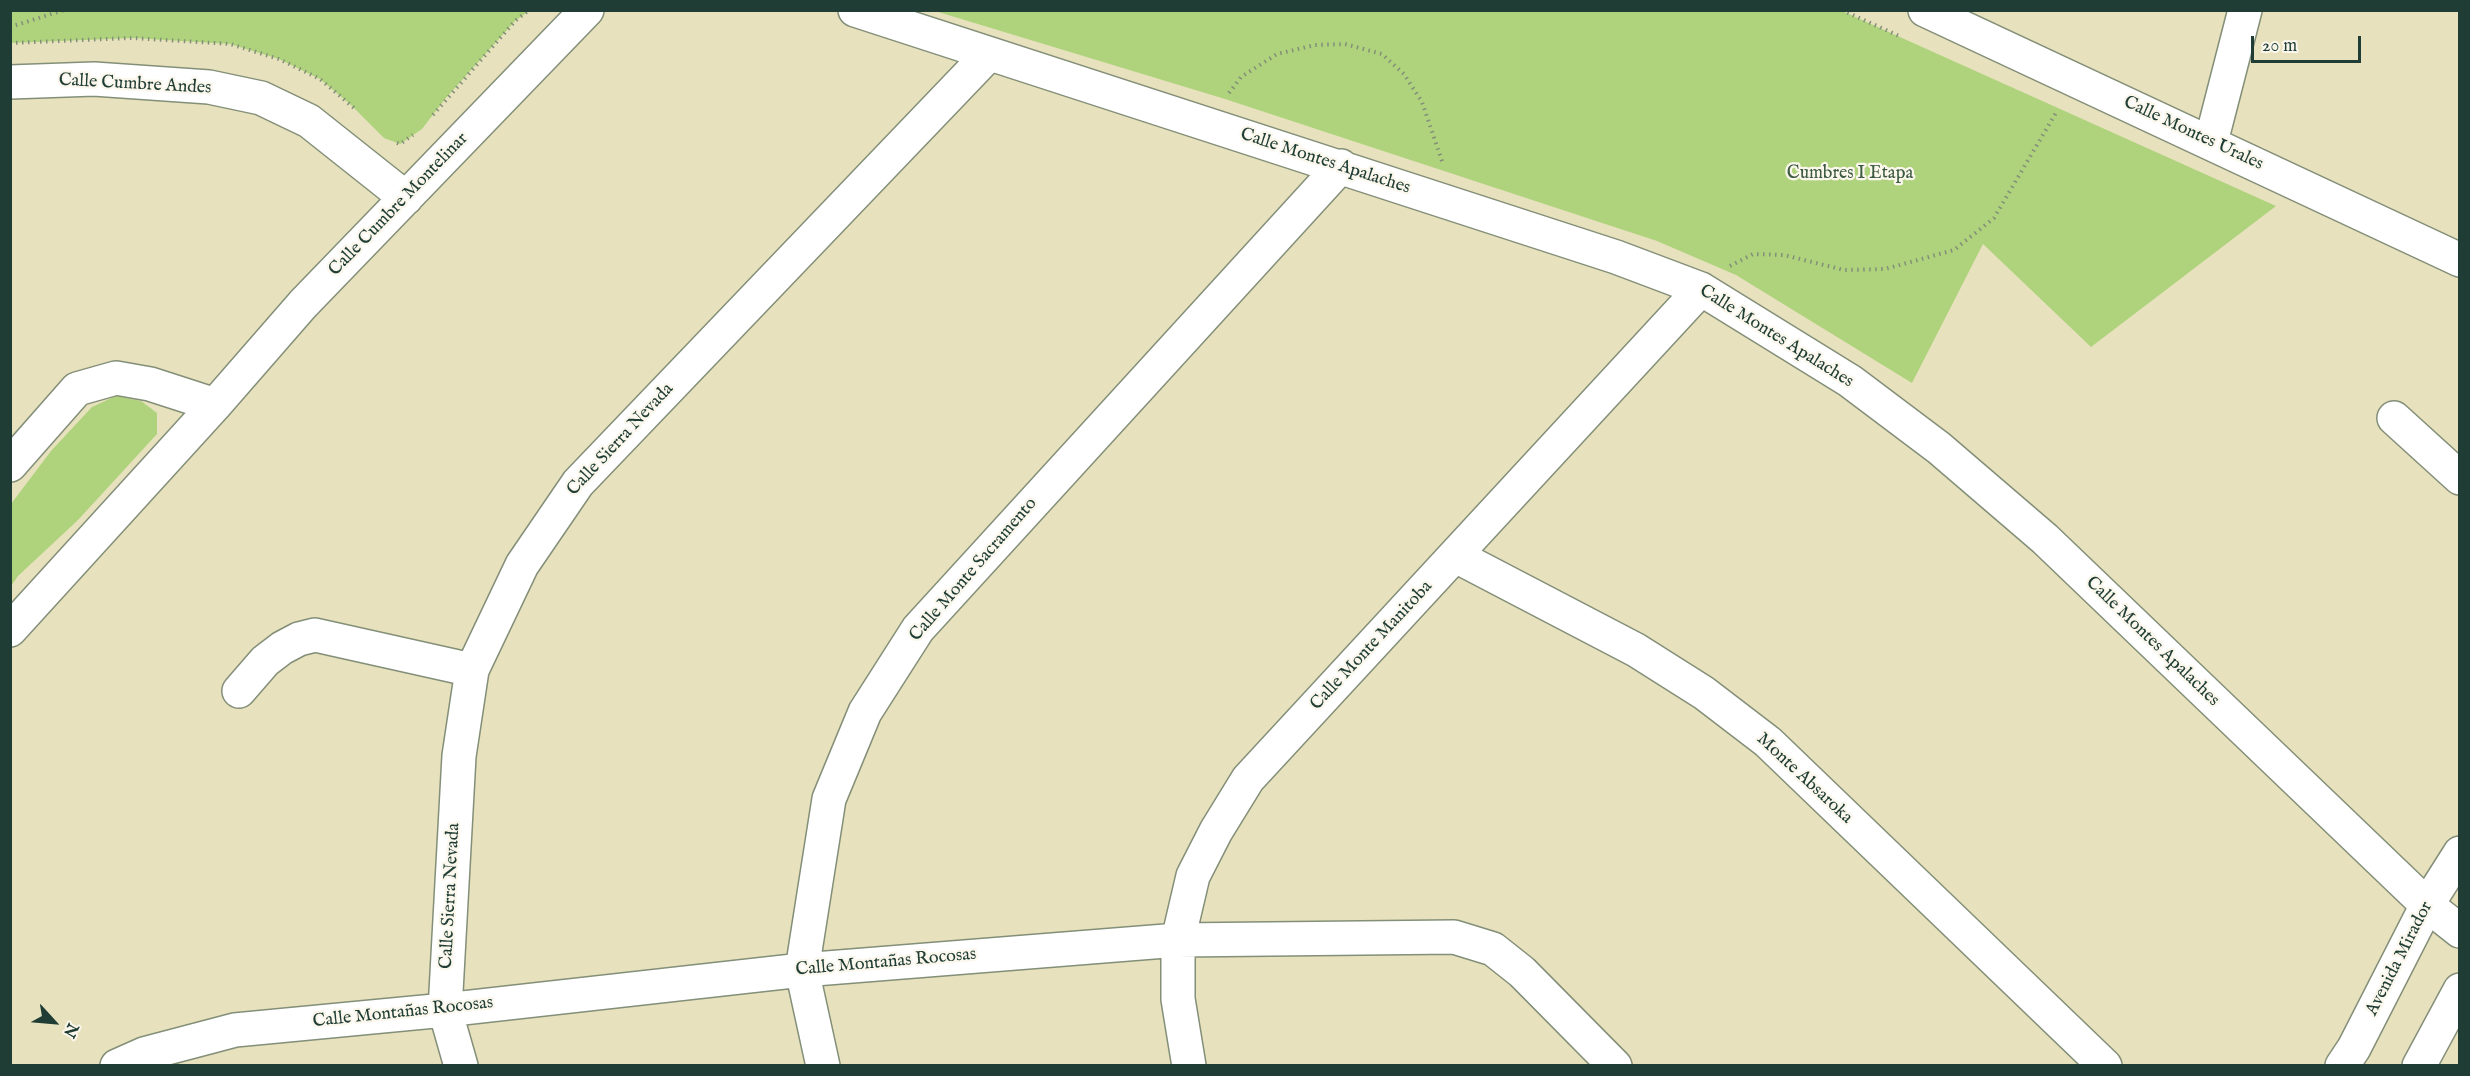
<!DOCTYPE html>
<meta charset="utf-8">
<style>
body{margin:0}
#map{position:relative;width:2470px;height:1076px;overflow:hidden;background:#e7e1bd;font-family:"IM FELL English",serif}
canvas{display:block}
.frame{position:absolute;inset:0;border:12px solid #1f3d34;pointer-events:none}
.north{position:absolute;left:24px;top:992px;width:60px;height:60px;-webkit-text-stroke:4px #fbf7ec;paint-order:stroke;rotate:116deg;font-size:16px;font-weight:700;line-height:24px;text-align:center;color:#1f3d34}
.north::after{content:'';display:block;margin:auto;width:21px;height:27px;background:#1f3d34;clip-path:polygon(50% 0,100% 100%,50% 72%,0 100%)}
.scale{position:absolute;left:2251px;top:36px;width:110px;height:27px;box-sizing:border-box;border:3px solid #1f3d34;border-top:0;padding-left:8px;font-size:18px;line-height:21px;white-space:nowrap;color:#1f3d34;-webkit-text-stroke:4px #fbf7ec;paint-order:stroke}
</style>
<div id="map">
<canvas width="2470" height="1076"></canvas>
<div class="frame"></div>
<div class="north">N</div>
<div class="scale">20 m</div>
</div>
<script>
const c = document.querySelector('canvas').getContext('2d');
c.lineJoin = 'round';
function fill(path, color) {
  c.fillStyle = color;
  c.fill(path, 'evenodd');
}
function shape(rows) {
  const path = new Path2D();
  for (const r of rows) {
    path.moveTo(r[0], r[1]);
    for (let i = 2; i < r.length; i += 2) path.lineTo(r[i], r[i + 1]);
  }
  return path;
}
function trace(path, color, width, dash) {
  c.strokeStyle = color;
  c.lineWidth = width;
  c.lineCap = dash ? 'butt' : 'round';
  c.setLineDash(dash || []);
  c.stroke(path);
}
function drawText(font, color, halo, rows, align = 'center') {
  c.font = font + ' "IM FELL English",serif';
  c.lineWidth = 4.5;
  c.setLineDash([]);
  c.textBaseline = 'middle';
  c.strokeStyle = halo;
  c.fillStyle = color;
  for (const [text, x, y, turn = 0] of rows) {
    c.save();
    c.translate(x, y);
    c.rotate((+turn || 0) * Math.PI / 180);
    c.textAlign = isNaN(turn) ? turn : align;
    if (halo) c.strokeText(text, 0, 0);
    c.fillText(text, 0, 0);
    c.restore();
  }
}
fill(shape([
 [10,11,11,10,529,11,515,21,445,99,422,129,400,144,384,138,351,105,320,79,279,59,230,44,133,38,11,43],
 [935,11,1842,11,2276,206,2091,347,1983,244,1912,383,1736,275,1657,241,1225,99],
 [116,396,141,401,157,413,157,434,78,520,18,576,11,586,11,504,51,451,92,407]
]), '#aed37c');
const minor = shape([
 [855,10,1616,257,1701,289,1850,381,1939,448,2045,539,2427,905,2460,931],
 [1925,10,2460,260],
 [10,82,94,79,209,87,261,98,309,121,406,198],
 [2211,142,2245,10],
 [2394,418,2460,478],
 [10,465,77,389,116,378,150,384,215,405],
 [1456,556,1636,650,1704,693,1768,742,2105,1066],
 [10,630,215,405,303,304,587,10],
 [239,691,265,661,282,648,299,639,315,635,472,670],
 [117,1066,144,1054,235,1030,445,1010,802,970,1178,940,1454,937,1493,949,1522,972,1615,1066],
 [461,1066,445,1010,459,756,472,670,522,565,578,483,988,55],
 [823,1066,802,970,829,799,865,712,918,629,1341,166],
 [1189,1066,1178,999,1178,940,1193,876,1216,831,1248,779,1701,289]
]);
const major = shape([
 [2342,1066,2354,1048,2427,905,2460,853],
 [2419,1066,2460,990]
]);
trace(minor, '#838f78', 36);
trace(major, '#838f78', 36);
trace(shape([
 [1842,10,1899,36],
 [10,27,64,10],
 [10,43,133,38,230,44,279,59,320,79,354,108],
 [1229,93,1241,77,1277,54,1315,45,1345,44,1382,54,1404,74,1422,102,1443,164],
 [433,115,515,21,529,10],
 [397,143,400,144,413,135],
 [1730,266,1753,254,1784,255,1844,270,1885,269,1954,250,1994,218,2057,111]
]), '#838f78', 4, [1.5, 4.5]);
trace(minor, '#fff', 33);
trace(major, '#fff', 33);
drawText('18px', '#1f3d34', '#fbf7ec', [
 ["Calle Cumbre Andes",135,85,3],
 ["Calle Montes Urales",2193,134,25],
 ["Calle Montes Apalaches",1325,162,18],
 ["Calle Cumbre Montelinar",399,205,-46],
 ["Calle Montes Apalaches",1776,337,32],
 ["Calle Sierra Nevada",621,440,-47],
 ["Calle Monte Sacramento",974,570,-49],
 ["Calle Montes Apalaches",2152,642,44],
 ["Calle Monte Manitoba",1372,646,-47],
 ["Monte Absaroka",1804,779,43],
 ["Calle Sierra Nevada",451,896,-87],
 ["Avenida Mirador",2400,959,-63],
 ["Calle Montañas Rocosas",886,963,-5],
 ["Calle Montañas Rocosas",403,1013,-6]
]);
drawText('18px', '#3c5b42', '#fbf7ec', [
 ["Cumbres I Etapa",1850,174]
]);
</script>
